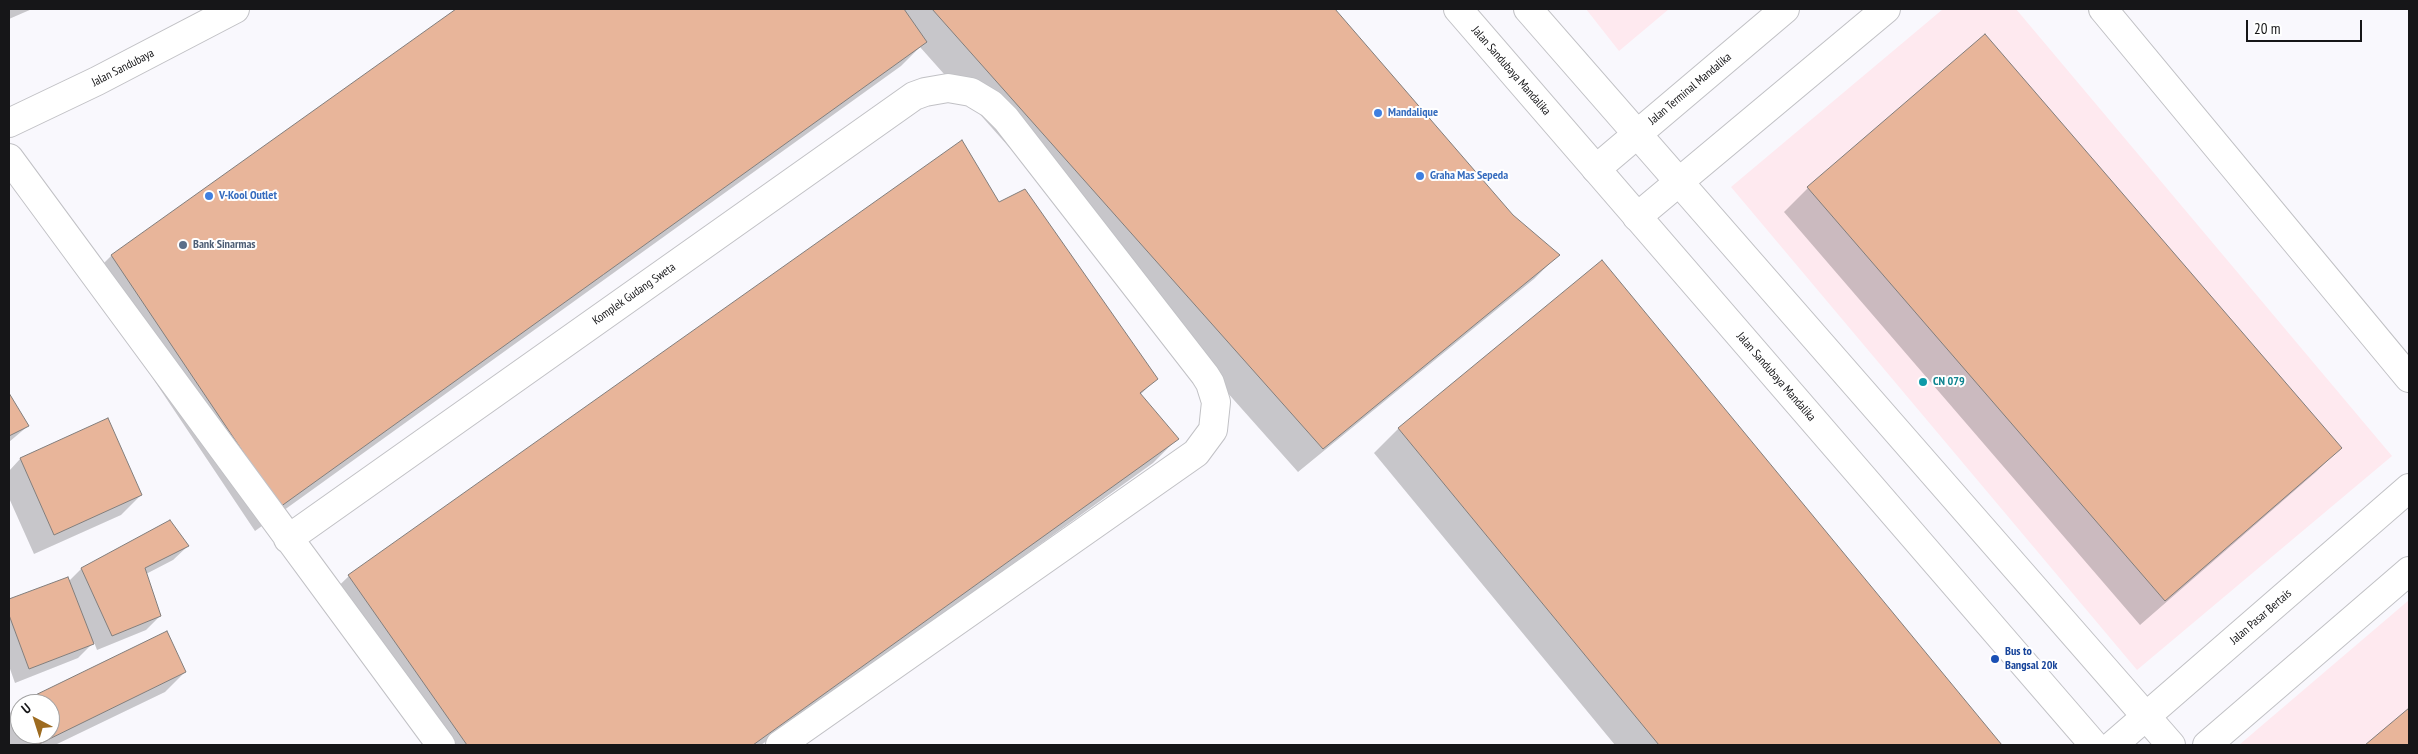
<!DOCTYPE html>
<style>
body{margin:0}
#map{position:relative;width:2418px;height:754px;overflow:hidden;background:#f9f8fd;font-family:"PT Sans Narrow",sans-serif}
canvas{display:block}
.frame{position:absolute;inset:0;border:10px solid #161618;pointer-events:none}
.north{position:absolute;left:10px;top:694px;width:50px;height:50px;box-sizing:border-box;background:#fff;border:1px solid #a2a2a3;border-radius:50%;rotate:320deg;font-size:14px;font-weight:700;line-height:20px;text-align:center;color:#161618}
.north::after{content:'';display:block;margin:auto;width:18px;height:22px;background:#9d6b20;clip-path:polygon(50% 0,100% 100%,50% 72%,0 100%)}
.scale{position:absolute;left:2246px;top:20px;width:116px;height:22px;box-sizing:border-box;border:2px solid #161618;border-top:0;padding-left:6px;font-size:15px;line-height:18px;white-space:nowrap;color:#161618;-webkit-text-stroke:4px #fff;paint-order:stroke}
</style>
<div id="map">
<canvas width="2418" height="754"></canvas>
<div class="frame"></div>
<div class="north">U</div>
<div class="scale">20 m</div>
</div>
<script>
const c = document.querySelector('canvas').getContext('2d');
c.lineJoin = 'round';
function fill(path, color) {
  c.fillStyle = color;
  c.fill(path, 'evenodd');
}
function shape(rows) {
  const path = new Path2D();
  for (const r of rows) {
    path.moveTo(r[0], r[1]);
    for (let i = 2; i < r.length; i += 2) path.lineTo(r[i], r[i + 1]);
  }
  return path;
}
function trace(path, color, width, dash) {
  c.strokeStyle = color;
  c.lineWidth = width;
  c.lineCap = dash ? 'butt' : 'round';
  c.setLineDash(dash || []);
  c.stroke(path);
}
function drawText(font, color, halo, rows, align = 'center') {
  c.font = font + ' "PT Sans Narrow",sans-serif';
  c.lineWidth = 4;
  c.setLineDash([]);
  c.textBaseline = 'middle';
  c.strokeStyle = halo;
  c.fillStyle = color;
  for (const [text, x, y, turn = 0] of rows) {
    c.save();
    c.translate(x, y);
    c.rotate((+turn || 0) * Math.PI / 180);
    c.textAlign = isNaN(turn) ? turn : align;
    if (halo) c.strokeText(text, 0, 0);
    c.fillText(text, 0, 0);
    c.restore();
  }
}
fill(shape([
 [1586,9,1669,9,1619,51],
 [1943,9,2016,9,2392,456,2137,670,1731,187],
 [2409,600,2409,745,2239,745]
]), '#fee9ef');
fill(shape([
 [9,9,32,9,9,19],
 [458,9,1333,9,1512,215,1558,255,1534,279,1298,472,920,47,901,66,255,531,87,280,111,256],
 [1985,36,2340,448,2316,472,2140,625,1784,212,1808,188],
 [962,141,999,203,1156,379,1140,395,1177,439,1153,463,761,745,426,745,324,600,349,576],
 [1602,262,2000,745,1615,745,1374,453,1398,429],
 [9,396,28,426,9,442],
 [107,419,141,495,121,515,34,554,9,498,9,471,20,459],
 [170,522,188,546,173,560,146,574,160,616,146,630,97,650,94,642,78,658,15,683,9,666,9,601,67,578,68,582,81,569],
 [166,633,185,672,165,692,55,745,9,745,9,714,18,705],
 [20,704,50,704,50,734,20,734],
 [2409,709,2409,745,2367,745]
]), '#0003');
const building = shape([
 [456,9,904,9,927,42,280,507,111,255,456,9],
 [932,9,1335,9,1513,215,1560,255,1323,449,932,9],
 [1985,34,2342,448,2165,601,1807,187,1985,34],
 [962,140,999,202,1025,189,1158,379,1140,393,1179,439,753,745,467,745,348,575,962,140],
 [1602,260,2002,745,1659,745,1398,428,1602,260],
 [9,393,29,426,9,436,9,393],
 [108,418,142,495,54,535,20,458,108,418],
 [170,520,189,546,145,568,161,616,112,636,81,568,170,520],
 [68,577,94,644,29,669,9,615,9,599,68,577],
 [167,631,186,672,37,745,32,734,50,734,50,704,20,704,20,710,17,704,167,631],
 [2409,708,2409,745,2365,745,2409,708]
]);
fill(building, '#e8b59a');
trace(building, '#827e7c', 1);
const minor = shape([
 [2103,9,2409,378],
 [9,158,441,745],
 [1596,169,1785,9],
 [1637,217,1886,9],
 [288,539,914,96,925,92,948,88,971,92,991,104,1006,119,1205,375,1210,383,1216,402,1213,430,1196,453,780,745],
 [2113,745,2409,488],
 [2207,745,2409,571]
]);
const major = shape([
 [1458,9,2094,745],
 [1528,9,2171,745]
]);
const highway = shape([
 [9,123,97,81,235,9]
]);
trace(minor, '#c1c1c5', 30);
trace(major, '#c1c1c5', 30);
trace(highway, '#c1c1c5', 30);
trace(minor, '#fff', 28);
trace(major, '#fff', 28);
trace(highway, '#fff', 28);
for (const [x, y, r, color] of [
 [1378,113,5,"#3f7fe0"],
 [1420,176,5,"#3f7fe0"],
 [209,196,5,"#3f7fe0"],
 [183,245,5,"#5c6f8a"],
 [1923,382,5,"#0f9aa8"],
 [1995,659,5,"#1a4fb4"]
]) {
  const dot = new Path2D();
  dot.arc(x, y, r, 0, 2 * Math.PI);
  c.fillStyle = color;
  c.fill(dot);
  trace(dot, '#fff', 2);
}
drawText('12px', '#161618', '#fff', [
 ["Jalan Sandubaya",123,68,-27],
 ["Jalan Sandubaya Mandalika",1511,71,49],
 ["Jalan Terminal Mandalika",1690,89,-40],
 ["Komplek Gudang Sweta",634,294,-35],
 ["Jalan Sandubaya Mandalika",1776,377,49],
 ["Jalan Pasar Bertais",2261,617,-41]
]);
drawText('bold 12px', '#366cbe', '#fff', [
 ["Mandalique",1388,113],
 ["Graha Mas Sepeda",1430,176],
 ["V-Kool Outlet",219,196]
], 'left');
drawText('bold 12px', '#4e5e75', '#fff', [
 ["Bank Sinarmas",193,245]
], 'left');
drawText('bold 12px', '#0d838f', '#fff', [
 ["CN 079",1933,382]
], 'left');
drawText('bold 12px', '#164399', '#fff', [
 ["Bus to",2005,652],
 ["Bangsal 20k",2005,666]
], 'left');
</script>
